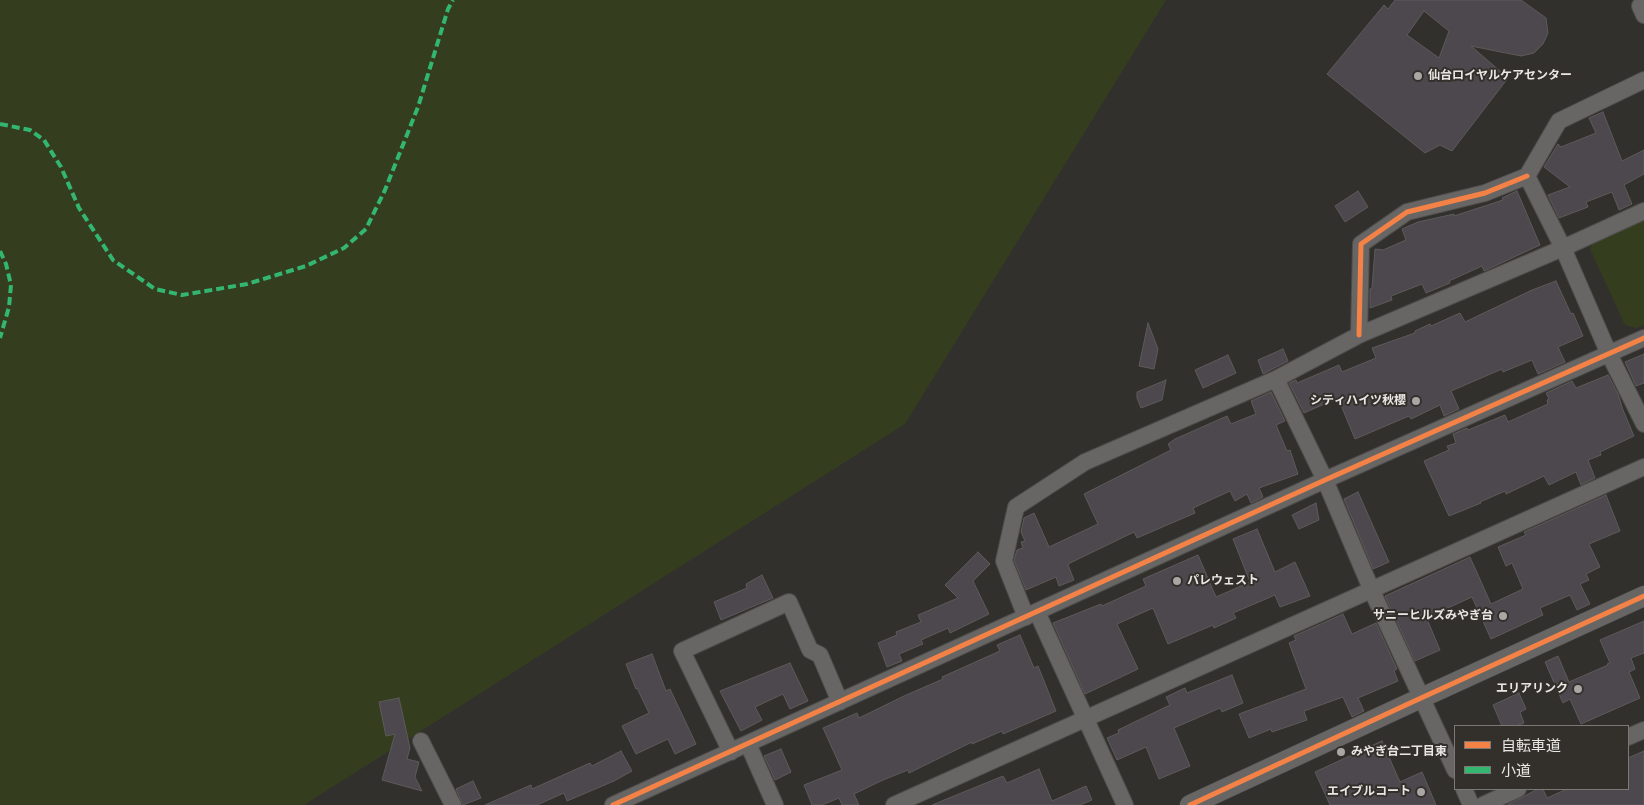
<!DOCTYPE html>
<meta charset="utf-8">
<style>
body{margin:0}
#map{position:relative;width:1644px;height:805px;overflow:hidden;background:#32302d;font-family:"Fira Sans Condensed","Noto Sans JP",sans-serif}
canvas{display:block}
.legend{position:absolute;left:1454px;top:725px;width:175px;height:65px;box-sizing:border-box;background:#33302c;border:1px solid #7b7976;margin:0;padding:6px 9px;list-style:none;font-size:15px;color:#e8e7e4}
.legend li{display:flex;align-items:center;gap:10px;height:25px}
.legend b{width:25px;border:1px solid #7b7976}
</style>
<div id="map">
<canvas width="1644" height="805"></canvas>
<ul class="legend">
<li><b style="height:6px;background:#f48246"></b>自転車道</li>
<li><b style="height:6px;background:#33b770"></b>小道</li>
</ul>
</div>
<script>
const c = document.querySelector('canvas').getContext('2d');
c.lineJoin = 'round';
function fill(path, color) {
  c.fillStyle = color;
  c.fill(path, 'evenodd');
}
function shape(rows) {
  const path = new Path2D();
  for (const r of rows) {
    path.moveTo(r[0], r[1]);
    for (let i = 2; i < r.length; i += 2) path.lineTo(r[i], r[i + 1]);
  }
  return path;
}
function trace(path, color, width, dash) {
  c.strokeStyle = color;
  c.lineWidth = width;
  c.lineCap = dash ? 'butt' : 'round';
  c.setLineDash(dash || []);
  c.stroke(path);
}
function drawText(font, color, halo, rows, align = 'center') {
  c.font = font + ' "Fira Sans Condensed","Noto Sans JP",sans-serif';
  c.lineWidth = 4;
  c.setLineDash([]);
  c.textBaseline = 'middle';
  c.strokeStyle = halo;
  c.fillStyle = color;
  for (const [text, x, y, turn = 0] of rows) {
    c.save();
    c.translate(x, y);
    c.rotate((+turn || 0) * Math.PI / 180);
    c.textAlign = isNaN(turn) ? turn : align;
    if (halo) c.strokeText(text, 0, 0);
    c.fillText(text, 0, 0);
    c.restore();
  }
}
fill(shape([
 [0,0,1166,0,905,424,304,805,0,805],
 [1644,218,1644,325,1636,328,1625,325,1590,249,1595,239]
]), '#343e1f');
const building = shape([
 [1395,0,1521,0,1546,18,1548,33,1543,44,1534,53,1521,56,1471,46,1508,78,1452,151,1440,145,1425,153,1327,74,1384,5,1388,9,1395,0],
 [1424,11,1449,31,1439,58,1407,35,1424,11],
 [1603,112,1622,161,1644,150,1644,174,1624,185,1632,204,1619,210,1612,192,1586,202,1588,207,1559,218,1548,195,1570,187,1544,167,1558,144,1561,147,1596,133,1589,118,1603,112],
 [1358,191,1368,207,1345,222,1335,206,1358,191],
 [1517,191,1540,245,1484,271,1482,266,1449,281,1450,283,1426,293,1422,284,1391,296,1392,300,1370,308,1370,289,1372,288,1375,249,1383,250,1406,240,1402,229,1418,222,1454,214,1454,216,1503,200,1502,198,1517,191],
 [1556,281,1571,314,1573,313,1583,336,1558,347,1565,362,1538,374,1532,360,1503,372,1502,369,1458,388,1451,391,1459,409,1444,416,1440,405,1411,419,1409,416,1355,439,1338,398,1304,413,1289,383,1296,380,1297,383,1339,365,1342,372,1376,358,1372,348,1415,333,1415,331,1430,324,1431,326,1460,313,1465,322,1532,290,1556,281],
 [1148,323,1158,349,1154,369,1139,366,1148,323],
 [1283,349,1288,361,1263,374,1258,360,1283,349],
 [1644,354,1644,383,1636,386,1625,362,1644,354],
 [1228,355,1236,373,1203,388,1195,370,1228,355],
 [1608,375,1618,394,1623,410,1634,436,1600,452,1601,455,1588,460,1595,478,1581,485,1576,472,1549,485,1544,476,1506,494,1505,491,1480,502,1481,503,1449,516,1424,461,1449,450,1447,446,1456,443,1453,434,1467,428,1468,430,1505,415,1508,422,1548,404,1547,400,1549,399,1546,393,1572,381,1576,388,1608,375],
 [1166,380,1162,400,1141,408,1137,398,1137,392,1166,380],
 [1271,392,1285,421,1276,425,1287,451,1290,450,1298,474,1259,488,1263,497,1251,503,1247,494,1235,501,1230,491,1193,508,1195,513,1137,538,1134,532,1070,563,1068,565,1074,580,1059,586,1056,577,1026,590,1014,560,1017,550,1023,548,1021,542,1025,541,1021,532,1024,518,1034,513,1049,547,1098,524,1084,494,1171,450,1168,444,1175,439,1227,416,1231,424,1256,414,1251,401,1271,392],
 [1358,492,1389,562,1373,569,1344,499,1358,492],
 [1606,495,1620,531,1589,544,1600,567,1586,574,1589,580,1580,584,1590,604,1577,610,1570,595,1540,608,1543,615,1491,639,1472,597,1430,616,1430,618,1427,619,1440,650,1415,661,1385,596,1470,557,1491,604,1523,589,1512,563,1506,566,1498,547,1526,535,1524,532,1606,495],
 [1316,503,1319,520,1299,529,1292,515,1316,503],
 [1257,529,1275,572,1295,562,1310,596,1280,607,1275,595,1233,613,1236,618,1214,628,1213,625,1168,644,1153,608,1117,624,1138,669,1085,694,1053,623,1101,604,1102,606,1146,586,1143,579,1198,555,1216,597,1250,582,1233,539,1257,529],
 [978,552,990,564,973,581,989,614,950,633,948,628,921,640,923,644,899,654,902,661,887,667,878,643,897,635,896,632,921,622,918,615,958,598,945,585,978,552],
 [762,575,773,598,721,620,714,602,747,588,746,584,762,575],
 [1343,614,1352,634,1376,623,1397,669,1394,671,1398,681,1358,698,1364,711,1352,717,1343,697,1304,711,1307,720,1272,732,1271,729,1249,738,1239,714,1306,689,1289,643,1296,640,1294,636,1343,614],
 [1644,621,1644,653,1631,658,1635,669,1629,672,1640,698,1581,724,1570,699,1563,703,1545,662,1558,656,1569,682,1608,665,1607,664,1610,663,1600,640,1644,621],
 [1020,635,1034,668,1038,666,1056,711,1003,734,1002,731,972,744,972,742,909,773,908,770,883,780,854,794,859,805,842,805,839,798,822,805,812,805,804,785,842,770,823,728,857,713,859,718,904,696,943,679,942,677,1000,651,997,645,1020,635],
 [652,654,666,691,670,689,696,744,675,754,668,739,636,754,622,726,649,713,637,688,636,689,626,664,652,654],
 [790,663,808,701,790,709,783,694,755,707,762,720,741,731,720,691,790,663],
 [1232,675,1243,703,1222,712,1220,708,1174,728,1190,766,1159,779,1146,747,1117,760,1107,738,1119,733,1118,730,1170,705,1166,697,1185,688,1187,693,1232,675],
 [1519,693,1526,709,1520,712,1524,723,1516,726,1502,726,1493,705,1519,693],
 [399,698,410,748,407,759,419,762,415,777,422,791,382,780,395,734,386,736,379,702,399,698],
 [1382,741,1400,782,1422,772,1436,805,1330,805,1315,772,1382,741],
 [781,749,791,772,775,780,764,756,781,749],
 [621,751,632,771,614,781,567,801,564,793,537,805,485,805,531,785,532,789,590,763,592,766,621,751],
 [1644,751,1644,805,1507,805,1538,789,1543,789,1547,798,1567,789,1628,789,1628,758,1644,751],
 [1039,769,1052,801,1086,786,1092,800,1080,805,932,805,1003,776,1007,783,1039,769],
 [473,781,481,798,463,805,456,789,473,781]
]);
fill(building, '#4d484e');
trace(building, '#5c5b5a', 1);
const minor = shape([
 [1640,6,1644,15],
 [1644,211,1563,248,1609,354,1644,424],
 [1359,335,1361,244,1407,212,1485,193,1527,176],
 [1037,612,1125,805],
 [1026,617,1004,561,1016,507,1085,462,1276,379],
 [1628,737,1644,730],
 [421,741,453,805],
 [748,744,775,805],
 [731,752,682,651,789,602,810,650,820,655,840,702],
 [1455,770,1372,591,1325,480,1276,379,1359,335,1563,248,1527,176,1559,121,1644,80],
 [1464,789,1471,805],
 [613,805,1325,480,1644,338],
 [894,805,1644,467],
 [1483,805,1518,789]
]);
const tertiary = shape([
 [1190,805,1408,704,1644,596]
]);
trace(minor, '#4f4d4b', 18);
trace(tertiary, '#4f4d4b', 21);
trace(minor, '#686664', 16);
trace(tertiary, '#686664', 20);
trace(shape([
 [0,124,30,130,44,140,61,167,79,208,113,260,155,289,182,295,247,284,306,266,344,248,366,229,385,190,418,107,448,9,453,0],
 [0,251,6,264,11,285,9,307,0,338]
]), '#33b770', 4, [8, 4]);
trace(shape([
 [1359,335,1361,244,1407,212,1485,193,1527,176],
 [613,805,1325,480,1644,338],
 [1190,805,1408,704,1644,596]
]), '#f48246', 5);
for (const [x, y, r, color] of [
 [1418,76,5,"#a8a7a4"],
 [1416,401,5,"#a8a7a4"],
 [1177,581,5,"#a8a7a4"],
 [1503,616,5,"#a8a7a4"],
 [1578,689,5,"#a8a7a4"],
 [1341,752,5,"#a8a7a4"],
 [1421,792,5,"#a8a7a4"]
]) {
  const dot = new Path2D();
  dot.arc(x, y, r, 0, 2 * Math.PI);
  c.fillStyle = color;
  c.fill(dot);
  trace(dot, '#33302c', 2);
}
drawText('bold 12px', '#e8e7e4', '#33302c', [
 ["仙台ロイヤルケアセンター",1428,76,"left"],
 ["シティハイツ秋櫻",1406,401],
 ["パレウェスト",1187,581,"left"],
 ["サニーヒルズみやぎ台",1493,616],
 ["エリアリンク",1568,689],
 ["みやぎ台二丁目東",1351,752,"left"],
 ["エイブルコート",1411,792]
], 'right');
</script>
